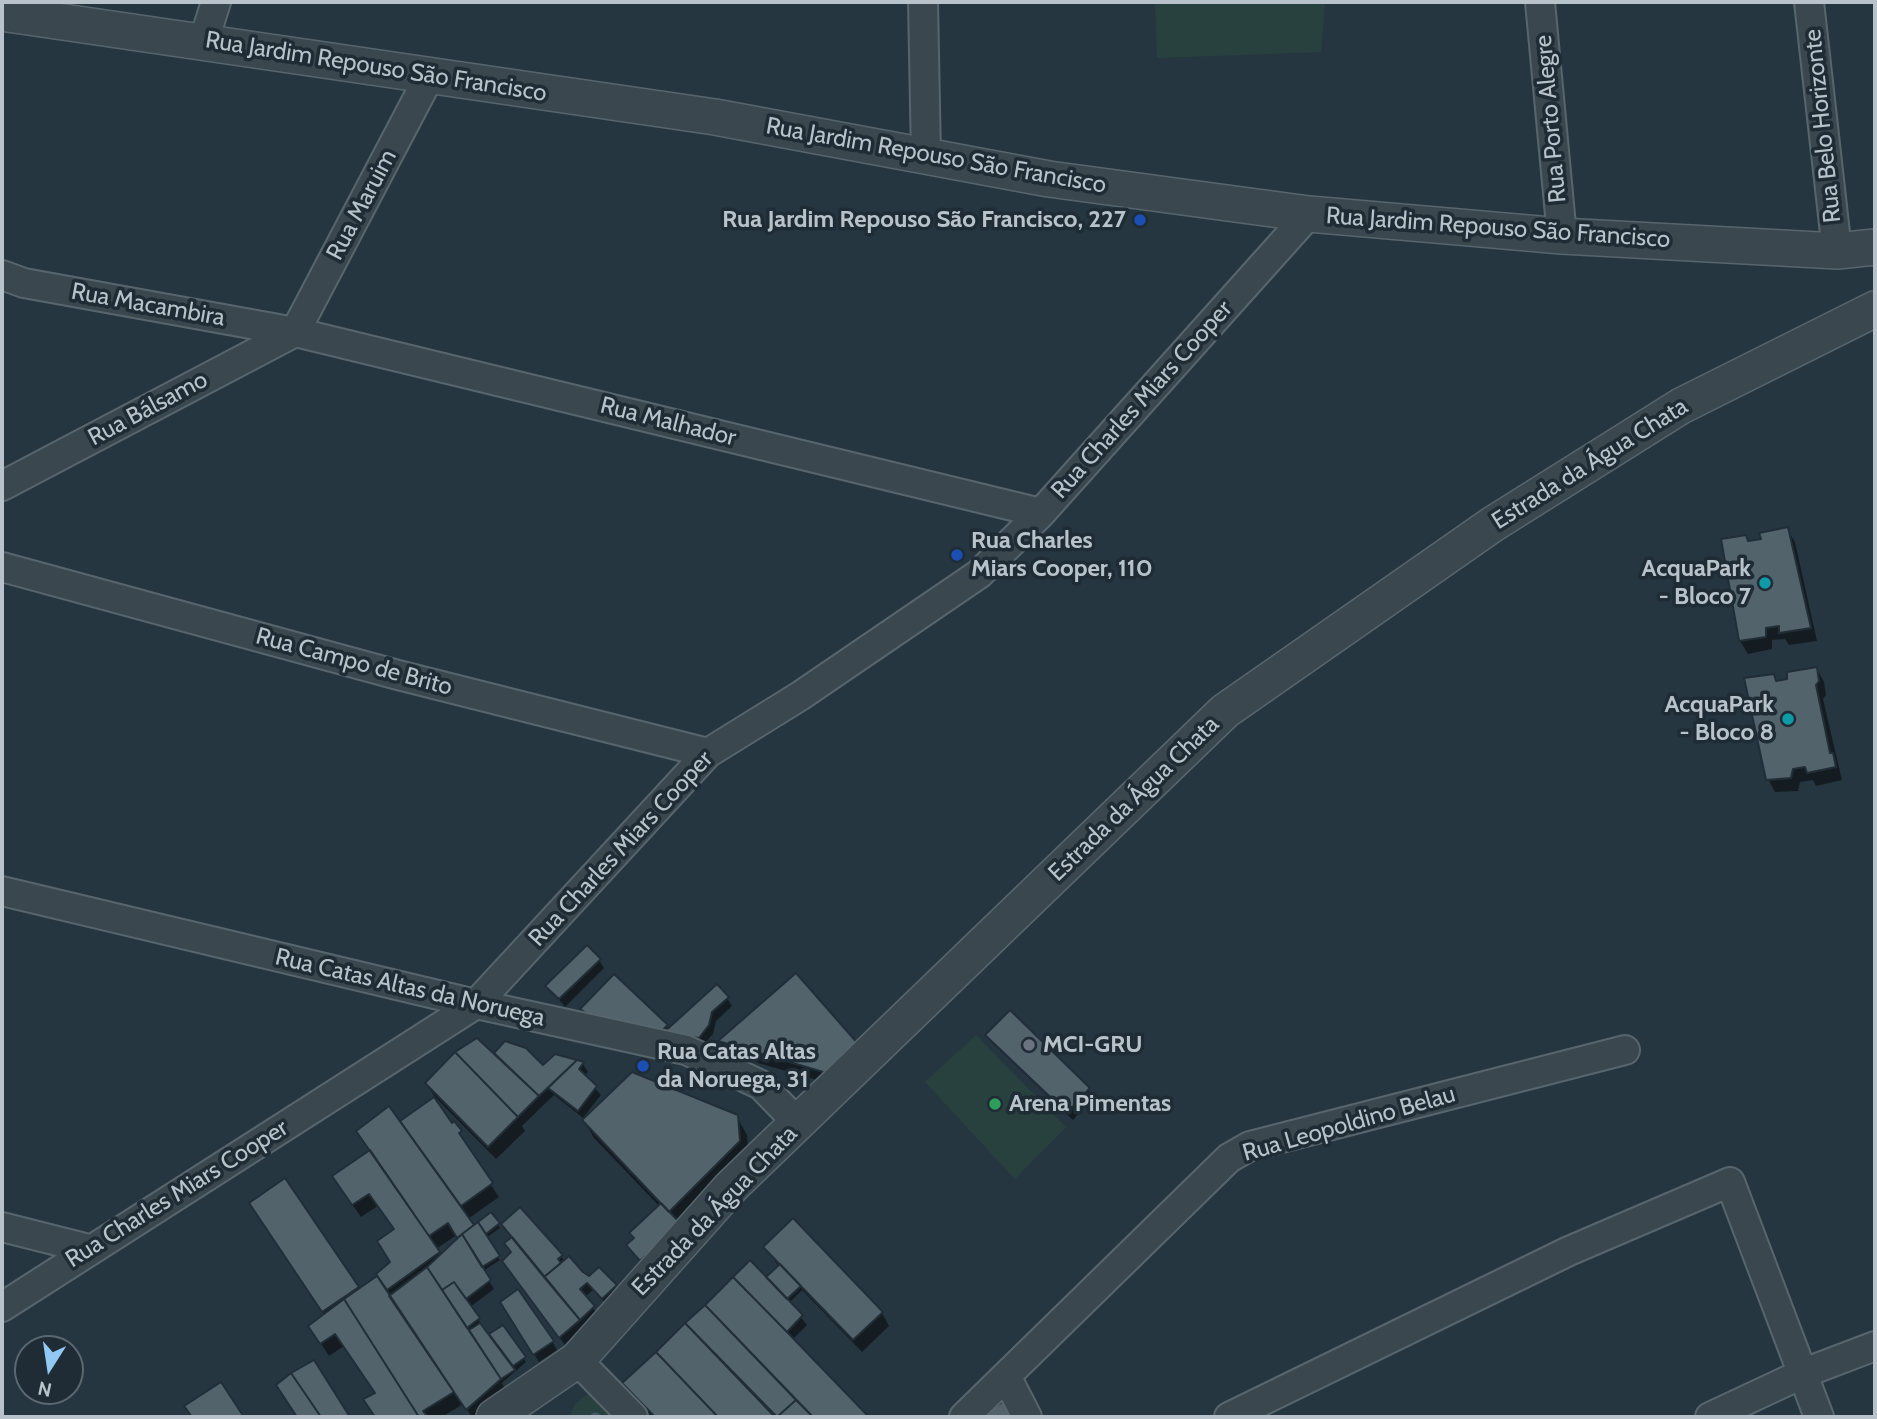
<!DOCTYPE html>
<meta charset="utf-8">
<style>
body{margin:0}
#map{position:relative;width:1877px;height:1419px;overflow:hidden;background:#263640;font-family:Cabin,sans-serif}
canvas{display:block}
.frame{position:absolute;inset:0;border:4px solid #b7c2ca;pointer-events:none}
.north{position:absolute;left:14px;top:1335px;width:70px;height:70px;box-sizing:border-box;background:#1f2c35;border:2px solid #5c6871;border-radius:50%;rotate:192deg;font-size:19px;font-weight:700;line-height:28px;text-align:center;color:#b7c2ca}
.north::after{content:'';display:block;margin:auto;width:24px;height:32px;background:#92c9f4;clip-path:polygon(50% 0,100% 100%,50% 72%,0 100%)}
</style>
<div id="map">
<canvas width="1877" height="1419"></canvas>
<div class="frame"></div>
<div class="north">N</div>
</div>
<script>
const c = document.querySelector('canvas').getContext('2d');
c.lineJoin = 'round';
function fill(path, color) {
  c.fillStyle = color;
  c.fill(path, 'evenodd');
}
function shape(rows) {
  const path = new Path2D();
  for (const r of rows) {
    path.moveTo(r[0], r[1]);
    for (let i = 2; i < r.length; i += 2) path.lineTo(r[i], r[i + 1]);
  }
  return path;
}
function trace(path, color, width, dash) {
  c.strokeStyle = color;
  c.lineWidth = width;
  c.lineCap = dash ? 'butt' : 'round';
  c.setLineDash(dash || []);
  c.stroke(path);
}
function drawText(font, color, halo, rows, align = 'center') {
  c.font = font + ' Cabin,sans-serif';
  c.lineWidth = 7;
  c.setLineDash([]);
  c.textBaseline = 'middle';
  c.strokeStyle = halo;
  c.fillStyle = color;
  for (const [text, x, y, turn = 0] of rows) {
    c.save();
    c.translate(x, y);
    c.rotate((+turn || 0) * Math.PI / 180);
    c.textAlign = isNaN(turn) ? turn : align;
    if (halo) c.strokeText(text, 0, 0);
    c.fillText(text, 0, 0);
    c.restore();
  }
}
fill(shape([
 [1155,2,1325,2,1321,52,1157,58],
 [976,1035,1066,1127,1015,1179,925,1082],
 [588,1394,605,1399,623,1417,569,1417,576,1403]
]), '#28413f');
fill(shape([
 [1787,529,1795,542,1817,641,1789,645,1785,639,1772,640,1772,649,1748,654,1740,641,1748,542,1763,540],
 [1817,669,1824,682,1826,695,1823,699,1842,780,1816,786,1813,780,1800,782,1798,791,1775,792,1768,779,1776,683],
 [599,960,604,968,565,1007,548,986],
 [795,976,838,1086,727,1054,720,1041],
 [727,998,732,1006,716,1021,713,1034,703,1046,587,1017,582,1009,667,1026,669,1030],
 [987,1035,1088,1090,1093,1098,1073,1120,992,1043],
 [505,1043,543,1067,556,1056,583,1064,588,1072,584,1076,601,1095,583,1118,554,1095,522,1126,525,1131,496,1159,434,1096,427,1083,494,1055],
 [434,1100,451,1126,460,1132,466,1147,499,1197,468,1219,473,1228,491,1214,500,1228,486,1238,500,1260,483,1271,494,1289,470,1307,489,1336,503,1327,526,1362,502,1383,507,1393,480,1417,472,1417,463,1404,442,1417,376,1417,366,1400,376,1394,344,1346,329,1356,318,1339,325,1315,259,1216,285,1181,358,1290,378,1277,392,1262,395,1230,378,1206,361,1217,342,1190,371,1151,400,1124],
 [457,1235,459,1239,441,1257,436,1249],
 [737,1117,747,1135,749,1159,646,1268,628,1246,635,1240,631,1233,659,1206,594,1138,584,1121],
 [503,1225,561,1256,565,1262,569,1258,589,1278,599,1270,621,1295,608,1306,593,1290,585,1297,598,1315,565,1345,509,1269,513,1238],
 [766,1248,882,1313,889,1326,862,1352,802,1290,789,1303,807,1325,792,1340,867,1417,652,1417,632,1397,624,1384,733,1279,766,1279,779,1267],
 [507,1311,552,1341,557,1350,539,1362]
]), '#0007');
trace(shape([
 [595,1417,596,1417]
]), '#3d5767', 9);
const building = shape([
 [1788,527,1811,628,1779,633,1779,626,1766,628,1766,637,1739,641,1721,539,1746,535,1748,541,1761,539,1759,533,1788,527],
 [1817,667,1819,681,1816,685,1830,753,1833,753,1836,767,1807,773,1805,767,1793,769,1791,778,1766,780,1744,678,1774,674,1776,681,1787,679,1787,672,1817,667],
 [587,945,601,959,559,999,545,986,587,945],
 [796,973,860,1046,830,1074,718,1041,796,973],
 [614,974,668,1025,660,1032,599,1022,580,1009,614,974],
 [717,984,729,997,712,1012,709,1025,699,1038,663,1033,717,984],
 [1010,1010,1090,1088,1067,1113,985,1035,1010,1010],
 [477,1038,539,1096,518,1117,455,1052,477,1038],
 [505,1041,526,1048,543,1065,555,1054,577,1060,539,1096,494,1053,505,1041],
 [455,1052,518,1117,488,1147,425,1083,455,1052],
 [577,1060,584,1062,579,1069,597,1086,578,1111,548,1088,577,1060],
 [632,1072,738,1115,740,1141,669,1212,582,1120,632,1072],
 [434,1097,452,1123,454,1121,462,1131,459,1133,493,1183,461,1206,400,1121,434,1097],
 [389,1106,474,1225,457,1238,448,1223,429,1236,356,1131,389,1106],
 [370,1150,440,1252,387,1290,376,1274,390,1262,377,1241,394,1229,369,1194,352,1205,332,1176,370,1150],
 [285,1178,359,1287,322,1312,249,1203,285,1178],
 [661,1203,681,1224,640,1261,626,1245,634,1238,629,1233,661,1203],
 [520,1207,563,1255,558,1259,561,1263,544,1277,501,1224,520,1207],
 [491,1212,500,1223,486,1234,478,1222,491,1212],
 [793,1218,883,1312,853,1340,763,1247,793,1218],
 [478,1222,500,1256,482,1267,462,1234,478,1222],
 [462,1234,491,1280,466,1299,454,1282,442,1290,427,1267,462,1234],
 [512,1237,580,1320,559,1338,502,1261,511,1252,504,1243,512,1237],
 [569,1256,583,1272,589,1276,599,1267,617,1285,602,1299,587,1283,580,1289,595,1306,580,1320,544,1277,569,1256],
 [750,1260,803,1315,787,1332,733,1277,750,1260],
 [780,1264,801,1286,787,1299,766,1277,780,1264],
 [427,1267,501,1379,466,1410,389,1296,427,1267],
 [377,1276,454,1392,423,1411,428,1417,419,1417,344,1299,377,1276],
 [733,1277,787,1332,869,1417,813,1417,705,1305,733,1277],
 [454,1282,480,1318,467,1328,442,1290,454,1282],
 [518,1289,554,1341,533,1355,500,1302,518,1289],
 [344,1299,419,1417,375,1417,363,1399,375,1393,335,1334,320,1344,308,1326,344,1299],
 [705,1305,796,1400,777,1417,685,1323,705,1305],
 [480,1323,515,1370,501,1379,469,1330,480,1323],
 [685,1323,775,1417,718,1417,656,1352,685,1323],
 [503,1325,526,1357,513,1366,489,1334,503,1325],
 [656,1352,718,1417,655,1417,622,1383,656,1352],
 [314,1360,350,1417,321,1417,291,1373,314,1360],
 [291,1373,321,1417,297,1417,276,1385,291,1373],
 [221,1382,244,1417,192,1417,184,1406,221,1382],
 [1007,1399,1014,1417,989,1417,987,1412,1007,1399],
 [796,1400,813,1417,777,1417,796,1400]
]);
fill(building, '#52636c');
trace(building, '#212e37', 2);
const minor = shape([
 [923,2,926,157],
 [1540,2,1562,236],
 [1809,2,1837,251],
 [204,40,216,2],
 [2,275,24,283,295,332,1041,513],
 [295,332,429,77],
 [2,486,295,332],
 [2,567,398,675,708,753],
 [2,891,476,1004,686,1050,761,1085,798,1123],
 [2,1227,89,1249],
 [2,1307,476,1004,708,753,800,696,979,574,1041,513,1309,214],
 [577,1360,633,1417],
 [1006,1376,1027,1417],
 [964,1417,1229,1158,1250,1146,1625,1050],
 [1229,1417,1569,1251,1730,1182,1819,1417],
 [1710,1417,1804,1373,1875,1346]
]);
const tertiary = shape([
 [2,13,715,117,1049,179,1309,214,1562,236,1837,251,1875,247],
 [494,1417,577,1360,731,1187,1225,711,1493,524,1681,406,1875,309]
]);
trace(minor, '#58656d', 32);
trace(tertiary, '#58656d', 38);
trace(minor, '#3b474f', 28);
trace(tertiary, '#3b474f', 35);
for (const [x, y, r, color] of [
 [1140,220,7,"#1a4fb4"],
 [957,555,7,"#1a4fb4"],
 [1765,583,7,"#0f9aa8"],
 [1788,719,7,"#0f9aa8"],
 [1029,1045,7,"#6b7280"],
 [643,1066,7,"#1a4fb4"],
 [995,1104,7,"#2e9e5b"]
]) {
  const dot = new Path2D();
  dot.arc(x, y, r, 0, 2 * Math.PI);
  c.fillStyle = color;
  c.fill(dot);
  trace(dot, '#1f2c35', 2.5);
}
drawText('24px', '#b7c2ca', '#1f2c35', [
 ["Rua Jardim Repouso São Francisco",376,67,9],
 ["Rua Porto Alegre",1551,119,-95],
 ["Rua Belo Horizonte",1823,126,-96],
 ["Rua Jardim Repouso São Francisco",936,156,10],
 ["Rua Maruim",362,205,-62],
 ["Rua Jardim Repouso São Francisco",1498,228,4],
 ["Rua Macambira",148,305,10],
 ["Rua Charles Miars Cooper",1142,400,-48],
 ["Rua Bálsamo",148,409,-28],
 ["Rua Malhador",668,422,14],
 ["Estrada da Água Chata",1590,464,-32],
 ["Rua Campo de Brito",354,662,15],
 ["Estrada da Água Chata",1134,799,-44],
 ["Rua Charles Miars Cooper",621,849,-47],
 ["Rua Catas Altas da Noruega",410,988,13],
 ["Rua Leopoldino Belau",1349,1124,-16],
 ["Rua Charles Miars Cooper",177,1194,-32],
 ["Estrada da Água Chata",715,1211,-46]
]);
drawText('bold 24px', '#b7c2ca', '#1f2c35', [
 ["Rua Jardim Repouso São Francisco, 227",1126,220,"right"],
 ["Rua Charles",971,541],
 ["Miars Cooper, 110",971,569],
 ["AcquaPark",1751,569,"right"],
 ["- Bloco 7",1751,597,"right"],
 ["AcquaPark",1774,705,"right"],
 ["- Bloco 8",1774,733,"right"],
 ["MCI-GRU",1043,1045],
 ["Rua Catas Altas",657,1052],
 ["da Noruega, 31",657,1080],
 ["Arena Pimentas",1009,1104]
], 'left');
</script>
